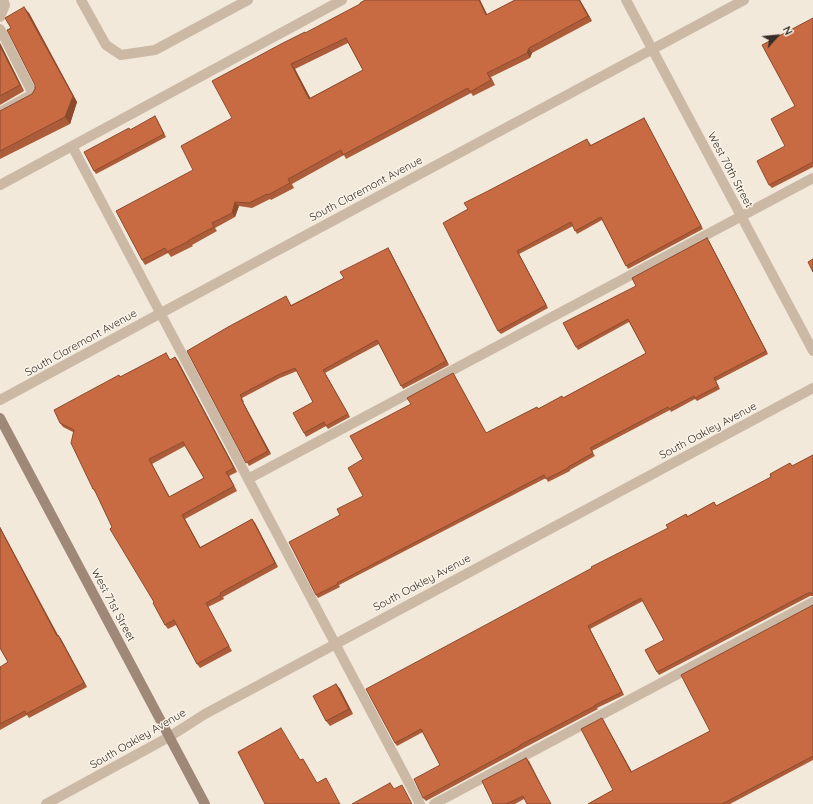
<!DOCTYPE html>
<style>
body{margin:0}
#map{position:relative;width:813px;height:804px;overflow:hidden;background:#f2e9db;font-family:Quicksand,sans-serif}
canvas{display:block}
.north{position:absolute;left:757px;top:16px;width:40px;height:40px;-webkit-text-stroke:3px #faf3e7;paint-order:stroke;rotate:63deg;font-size:11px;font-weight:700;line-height:16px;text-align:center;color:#372d27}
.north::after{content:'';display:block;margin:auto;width:14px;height:18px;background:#372d27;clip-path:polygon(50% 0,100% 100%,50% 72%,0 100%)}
</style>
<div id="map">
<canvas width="813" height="804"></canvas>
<div class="north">N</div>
</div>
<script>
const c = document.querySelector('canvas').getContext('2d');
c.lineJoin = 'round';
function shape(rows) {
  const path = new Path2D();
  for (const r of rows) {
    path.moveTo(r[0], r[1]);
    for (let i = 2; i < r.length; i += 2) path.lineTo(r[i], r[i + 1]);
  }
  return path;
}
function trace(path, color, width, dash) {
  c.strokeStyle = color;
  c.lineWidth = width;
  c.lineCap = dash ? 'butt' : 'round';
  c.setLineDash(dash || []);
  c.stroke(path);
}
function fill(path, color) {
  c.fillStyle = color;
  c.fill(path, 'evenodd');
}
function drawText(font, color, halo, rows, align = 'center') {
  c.font = font + ' Quicksand,sans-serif';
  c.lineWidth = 3;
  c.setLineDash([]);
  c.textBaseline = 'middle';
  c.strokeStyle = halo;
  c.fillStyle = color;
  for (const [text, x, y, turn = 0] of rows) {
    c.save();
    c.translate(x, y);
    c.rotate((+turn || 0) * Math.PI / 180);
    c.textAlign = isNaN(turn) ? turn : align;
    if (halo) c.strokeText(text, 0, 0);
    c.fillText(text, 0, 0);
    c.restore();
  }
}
trace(shape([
 [81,0,106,45,121,55,155,50,248,0],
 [0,17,5,5,3,0],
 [0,29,33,94,0,112],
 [72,146,420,804],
 [0,185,342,0],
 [248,479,813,178],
 [434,804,813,602]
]), '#cbb9a6', 10);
trace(shape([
 [626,0,813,351],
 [0,400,161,313,744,0],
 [46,804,169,737,205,714,813,388]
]), '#cbb9a6', 10);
trace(shape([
 [0,418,205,804]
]), '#9f8878', 10);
fill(shape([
 [480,0,487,15,515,0,580,0,592,21,532,53,530,58,491,77,495,85,473,96,471,93,346,159,344,155,292,184,294,188,271,200,270,199,252,208,239,206,235,217,215,228,217,231,192,245,193,246,171,257,168,253,145,265,142,260,193,170,232,118,305,33],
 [348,43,363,70,310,98,295,69],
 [29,13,77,102,70,124,0,159,0,111,32,94,35,89,35,85,11,28],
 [813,18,813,167,772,188,769,185,785,146,795,106],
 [0,43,24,91,0,105],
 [644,118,703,229,628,269,602,220,577,234,573,226,519,254,548,308,501,334,498,331,468,209,589,142,591,145],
 [157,119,166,137,96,174,94,171,130,130],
 [709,241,768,354,716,381,720,389,697,401,695,399,671,412,670,410,592,451,595,456,570,470,570,471,548,482,546,478,339,585,340,587,318,598,316,595,340,515,363,496,363,459,411,404,453,373,486,433,537,407,538,409,563,398,641,356,646,353,629,322,578,350,576,347,636,286],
 [388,248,390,251,449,365,403,389,379,344,325,373,350,417,328,429,326,426,306,437,304,433,313,402,297,371,280,378,242,398,244,402,243,402,271,454,249,466,187,351,288,300,291,305,344,278],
 [166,353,170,360,175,357,178,361,237,472,229,476,237,491,185,519,200,547,252,519,255,523,278,567,223,597,224,599,208,607,232,651,200,668,197,664,176,625,168,629,165,625,154,602,112,527,96,493,93,489,73,432,63,427,60,423,120,377],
 [185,446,204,478,169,497,152,464],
 [813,455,813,596,810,596,659,675,657,672,664,640,643,601,590,629,624,695,597,708,598,709,522,749,426,801,423,798,440,765,423,732,397,746,395,743,686,514,688,516,714,502,716,506,771,477,790,463,792,466],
 [0,527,58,635,61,639,87,687,29,718,27,715,0,730,0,669,8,662,0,648],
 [813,605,813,760,730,804,588,804,613,790,602,718,632,772,710,731],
 [336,684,340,689,353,714,330,726,326,721],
 [529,761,524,799,515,804,493,804]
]), '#ad5c39');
fill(shape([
 [479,0,480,0,490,20,486,15],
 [579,0,580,0,592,21,588,16],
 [24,7,29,13,77,102,70,124,65,117],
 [0,43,24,91,20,85,0,46],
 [529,48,532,53,530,58,527,53],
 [291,64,295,69,313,103,309,99],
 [644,118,646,121,703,229,701,226],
 [235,202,239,206,235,217,232,213],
 [707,238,709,241,768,354,766,351],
 [388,248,390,251,449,365,446,361],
 [517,251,519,254,548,308,546,305],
 [175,357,178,361,237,472,234,468],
 [323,370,325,373,350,417,348,414],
 [453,373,455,376,488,436,486,433],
 [241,399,243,402,271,454,268,451],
 [149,459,152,464,172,501,169,497],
 [226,472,229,476,237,491,234,486],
 [182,515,185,519,203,552,200,548],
 [252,519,255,523,278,567,275,563],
 [0,527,60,640,57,636,0,528],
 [588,626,590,629,624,695,622,692],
 [58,635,61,639,87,687,84,683],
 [336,684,340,689,353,714,349,709],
 [602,718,604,721,634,776,631,772],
 [526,758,529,761,551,804]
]), '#8d4b2e');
const building = shape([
 [365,0,479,0,486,15,515,0,579,0,588,16,529,48,527,53,487,73,491,80,470,92,468,88,343,155,341,150,288,179,290,183,268,195,267,194,249,203,235,202,232,213,212,223,214,227,189,240,189,241,167,252,165,248,142,260,116,211,193,170,181,146,232,118,212,81,281,44,305,32,305,33,360,4,360,3,365,0],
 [346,38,363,70,309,99,291,64,346,38],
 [24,7,73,96,65,117,0,151,0,111,32,94,35,89,35,85,7,30,11,28,5,18,24,7],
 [813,18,813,162,769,185,757,161,785,146,771,119,795,106,762,45,813,18],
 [0,46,20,85,0,96,0,46],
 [155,116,164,134,94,171,84,152,129,128,130,130,155,116],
 [644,118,701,226,626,266,601,217,575,231,571,222,517,251,546,305,498,331,443,223,468,209,464,203,486,192,587,139,590,146,644,118],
 [707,238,766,351,714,378,718,386,695,398,694,396,669,409,668,407,590,448,593,453,568,467,568,468,546,479,544,475,337,583,338,584,316,595,289,542,340,515,337,509,363,496,348,468,363,459,350,436,411,404,407,398,453,373,486,433,537,407,538,409,562,396,563,398,641,356,646,353,628,319,576,347,563,323,636,286,632,278,707,238],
 [388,248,446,361,401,386,377,340,323,370,348,414,326,426,324,422,304,433,293,413,313,402,295,368,278,375,240,395,242,398,241,399,268,451,246,463,187,351,228,327,286,296,291,306,344,278,340,272,388,248],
 [813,259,813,272,808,262,813,259],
 [166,353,170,360,175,357,234,468,226,472,234,486,182,515,200,548,252,519,275,563,220,593,221,595,206,603,229,646,197,664,174,620,165,625,153,603,154,602,110,529,112,527,94,489,93,489,71,443,74,430,60,423,54,410,119,375,120,377,166,353],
 [183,442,204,478,169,497,149,459,183,442],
 [813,455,813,593,808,593,657,672,645,650,664,640,641,598,588,626,622,692,595,705,595,706,520,745,520,746,423,798,414,779,440,765,421,729,395,743,366,689,592,568,591,567,668,528,666,525,686,514,687,517,714,502,716,506,771,477,770,474,790,463,792,466,813,455],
 [0,528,57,636,58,635,84,683,26,714,25,711,0,724,0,669,1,669,0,667,8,662,0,648,0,528],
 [813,605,813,756,722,804,588,804,613,790,581,729,602,718,631,772,710,731,681,675,813,605],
 [336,684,349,709,326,721,313,696,336,684],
 [281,728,300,760,303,759,317,783,326,778,340,804,265,804,238,752,281,728],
 [526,758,551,804,527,804,523,796,506,804,493,804,482,781,526,758],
 [390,783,394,789,402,785,412,804,352,804,390,783]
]);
fill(building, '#c96b42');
trace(building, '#8d4b2e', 1);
drawText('11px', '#372d27', '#faf3e7', [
 ["West 70th Street",730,170,62],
 ["South Claremont Avenue",366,189,-28],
 ["South Claremont Avenue",81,343,-29],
 ["South Oakley Avenue",708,431,-28],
 ["South Oakley Avenue",422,583,-28],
 ["West 71st Street",113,605,62],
 ["South Oakley Avenue",138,739,-30]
]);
</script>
